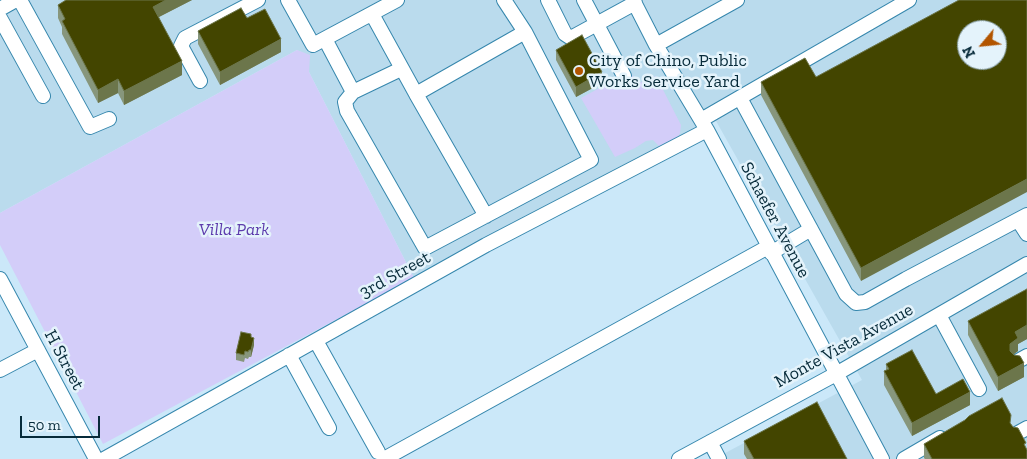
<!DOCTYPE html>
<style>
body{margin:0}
#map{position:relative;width:1027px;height:459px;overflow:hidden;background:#cbe8f9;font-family:"Zilla Slab",serif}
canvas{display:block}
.north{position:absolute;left:957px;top:20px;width:50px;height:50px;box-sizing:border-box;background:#e4f3fb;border:1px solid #8ca3ae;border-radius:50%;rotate:242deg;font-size:14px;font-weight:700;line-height:20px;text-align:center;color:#072b3a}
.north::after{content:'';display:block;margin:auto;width:18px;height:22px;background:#b25500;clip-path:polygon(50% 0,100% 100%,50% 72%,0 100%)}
.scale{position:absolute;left:20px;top:416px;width:80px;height:22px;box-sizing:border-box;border:2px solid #072b3a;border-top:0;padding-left:6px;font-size:15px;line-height:18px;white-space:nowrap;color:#072b3a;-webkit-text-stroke:4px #e4f3fb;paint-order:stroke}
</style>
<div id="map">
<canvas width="1027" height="459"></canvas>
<div class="north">N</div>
<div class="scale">50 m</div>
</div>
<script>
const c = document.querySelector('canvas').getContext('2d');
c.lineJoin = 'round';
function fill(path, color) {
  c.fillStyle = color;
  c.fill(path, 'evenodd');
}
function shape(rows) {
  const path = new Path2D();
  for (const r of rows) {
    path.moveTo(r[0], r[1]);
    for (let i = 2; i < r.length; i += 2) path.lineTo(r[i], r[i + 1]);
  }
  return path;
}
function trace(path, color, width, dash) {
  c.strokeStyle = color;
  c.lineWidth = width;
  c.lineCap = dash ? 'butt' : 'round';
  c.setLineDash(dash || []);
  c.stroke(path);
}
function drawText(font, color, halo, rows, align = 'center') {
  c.font = font + ' "Zilla Slab",serif';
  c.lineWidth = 5;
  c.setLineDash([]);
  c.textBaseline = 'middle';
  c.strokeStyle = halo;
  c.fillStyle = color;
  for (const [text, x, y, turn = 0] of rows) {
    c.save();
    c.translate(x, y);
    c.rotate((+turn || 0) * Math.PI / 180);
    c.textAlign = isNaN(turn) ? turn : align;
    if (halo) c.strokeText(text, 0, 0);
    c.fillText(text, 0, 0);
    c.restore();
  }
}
fill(shape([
 [0,0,1027,0,1027,459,714,459,862,380,716,121,414,278,309,72,309,56,297,50,0,213],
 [967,30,997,30,997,60,967,60]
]), '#badbed');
fill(shape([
 [297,50,310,55,309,72,414,278,103,444,0,245,0,213],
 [631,74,639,83,656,76,681,125,680,133,678,137,659,146,653,140,646,141,635,148,615,157,581,98,616,79,619,80]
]), '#d3cdf9');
const minor = shape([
 [20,0,90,127,109,119],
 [288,0,313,45,397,0],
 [548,0,565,34,571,38,635,3],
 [584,0,624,76],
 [633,0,656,45,707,130,882,459],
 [0,9,16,0],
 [372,14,416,94,525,32,504,0],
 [0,18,43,96],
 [325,39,353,92,401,69],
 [656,45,737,0],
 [200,81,181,46,185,38,258,0],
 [353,92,345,102,347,111,425,248,591,160,525,32],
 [416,94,486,216],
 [740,98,846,294,856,303,865,302,906,279,1027,215],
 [701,120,909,0],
 [1018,220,1027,234],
 [771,253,811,229],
 [0,279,96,459],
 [939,315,979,389],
 [316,341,378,452],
 [289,355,329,428],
 [1018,361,1027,356],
 [0,370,38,350],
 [1018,433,1027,428],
 [710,442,719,459],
 [104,459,486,245,707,130],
 [384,459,768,247],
 [679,459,836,374,1027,264],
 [904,459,940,438]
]);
trace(minor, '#3687ad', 16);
trace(minor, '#fff', 14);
fill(shape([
 [66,0,192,0,159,17,182,75,124,105,118,93,98,103,62,34,62,27,58,18,58,5],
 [959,0,861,281,761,95,761,82,816,77],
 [247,18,281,52,220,85,198,44,198,31],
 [556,50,602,83,576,97,556,60],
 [1027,289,1027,339,1018,344,1018,351,1013,355,1024,377,998,391,968,335,968,321],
 [251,337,254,345,251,357,249,357,248,359,245,358,244,362,236,360,236,353],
 [886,364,936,394,970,405,912,436,884,385,884,371,886,370],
 [1011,424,1026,449,1027,459,925,459,924,458,924,444],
 [744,441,847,459,747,459,744,454]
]), '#87967c');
fill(shape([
 [166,0,192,0,153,20,153,7],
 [281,39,281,52,220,85,220,72],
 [182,61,182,75,124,105,124,91],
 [602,72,602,83,576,97,576,87],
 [118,79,118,93,98,103,98,90],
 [1027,179,1027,192,861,281,861,268],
 [1027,325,1027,339,1018,344,1018,351,1010,357,1010,344,1015,332],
 [254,338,254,345,251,357,251,350],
 [1024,363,1024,377,998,391,998,377],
 [970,392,970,405,912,436,912,423]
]), '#6c764b');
const building = shape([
 [66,0,166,0,153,7,182,61,124,91,118,79,98,90,62,21,65,19,58,5,66,0],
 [959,0,1027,0,1027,179,861,268,761,82,805,58,816,77,959,0],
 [967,30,997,30,997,60,967,60,967,30],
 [241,8,247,18,265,9,281,39,220,72,198,31,241,8],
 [582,35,602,72,576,87,556,50,582,35],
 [1027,289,1027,325,1015,332,1018,338,1010,344,1010,351,1014,355,1020,356,1024,363,998,377,968,321,1027,289],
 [241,332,251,334,251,337,254,338,251,350,249,350,248,352,245,351,244,355,236,353,241,332],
 [912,350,936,394,963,379,970,392,912,423,884,371,889,369,886,364,912,350],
 [1002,398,1011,415,1010,423,1013,427,1018,428,1026,443,1024,444,1027,450,1027,459,932,459,924,444,965,420,969,416,1002,398],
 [817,402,847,459,754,459,744,441,817,402]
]);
fill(building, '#434500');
trace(building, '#6c764b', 1);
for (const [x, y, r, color] of [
 [579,71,5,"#b25500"]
]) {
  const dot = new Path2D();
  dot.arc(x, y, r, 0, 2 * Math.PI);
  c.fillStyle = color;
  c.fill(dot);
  trace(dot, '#e4f3fb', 2);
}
drawText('18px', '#072b3a', '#e4f3fb', [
 ["City of Chino, Public",589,61],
 ["Works Service Yard",589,82]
], 'left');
drawText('18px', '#072b3a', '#e4f3fb', [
 ["Schaefer Avenue",775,220,62],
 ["3rd Street",395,275,-29],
 ["Monte Vista Avenue",844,346,-29],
 ["H Street",64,360,62]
]);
drawText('italic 18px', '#5d3cad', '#e4f3fb', [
 ["Villa Park",234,230]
]);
</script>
